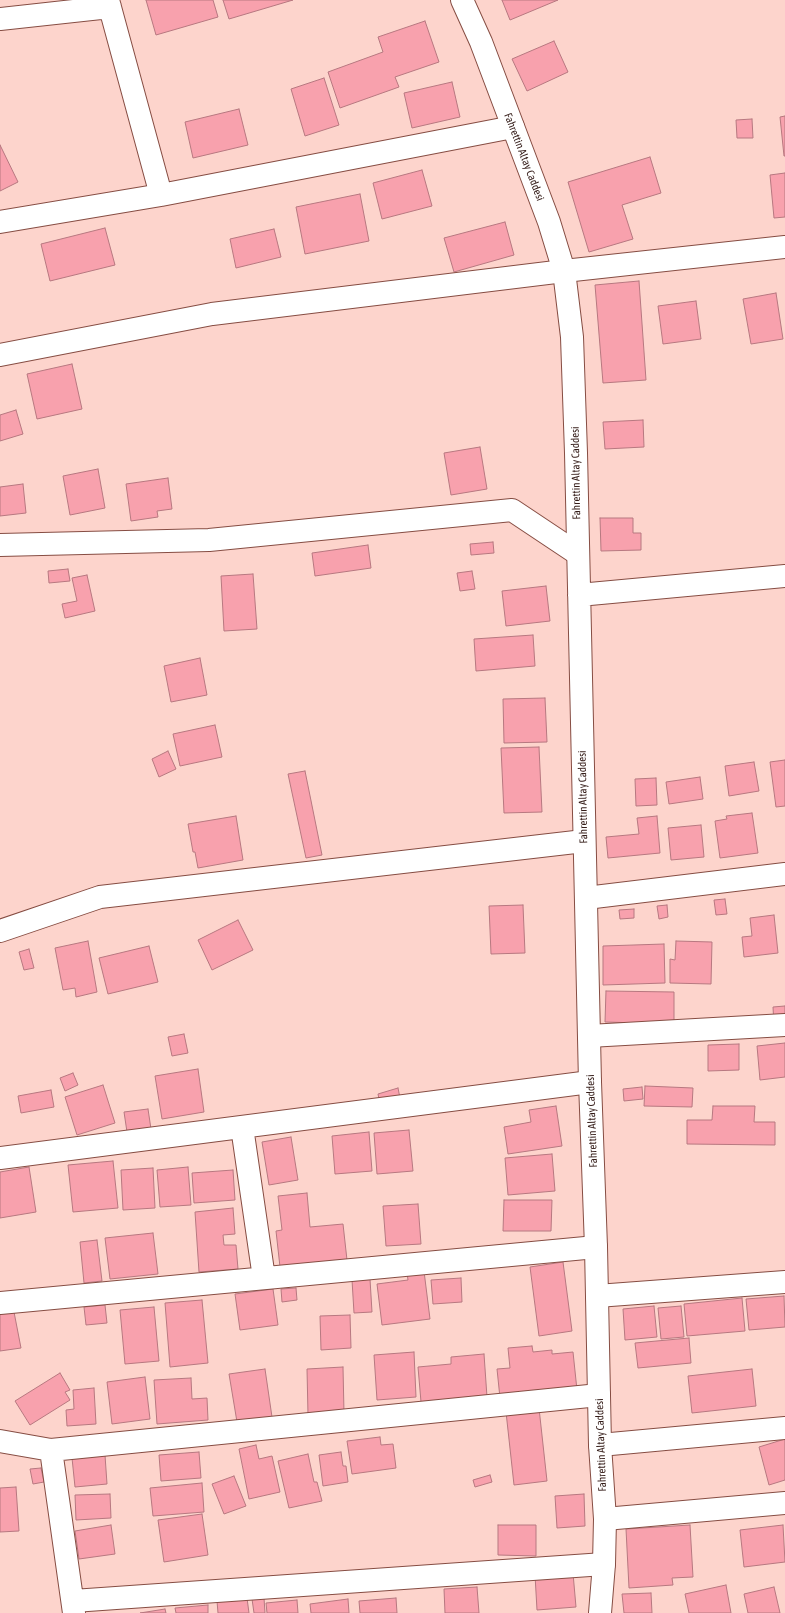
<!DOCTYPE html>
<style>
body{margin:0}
canvas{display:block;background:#fdd4cc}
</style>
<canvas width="785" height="1613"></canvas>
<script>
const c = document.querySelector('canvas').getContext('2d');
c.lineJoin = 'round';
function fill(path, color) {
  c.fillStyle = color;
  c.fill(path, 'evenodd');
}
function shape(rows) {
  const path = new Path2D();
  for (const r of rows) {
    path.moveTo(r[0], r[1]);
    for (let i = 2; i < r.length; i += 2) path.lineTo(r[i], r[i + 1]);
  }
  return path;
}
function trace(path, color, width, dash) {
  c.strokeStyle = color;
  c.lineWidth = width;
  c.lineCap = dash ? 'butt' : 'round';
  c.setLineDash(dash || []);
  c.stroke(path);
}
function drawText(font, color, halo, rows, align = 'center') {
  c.font = font + ' "Asap Condensed",sans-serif';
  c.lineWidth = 3;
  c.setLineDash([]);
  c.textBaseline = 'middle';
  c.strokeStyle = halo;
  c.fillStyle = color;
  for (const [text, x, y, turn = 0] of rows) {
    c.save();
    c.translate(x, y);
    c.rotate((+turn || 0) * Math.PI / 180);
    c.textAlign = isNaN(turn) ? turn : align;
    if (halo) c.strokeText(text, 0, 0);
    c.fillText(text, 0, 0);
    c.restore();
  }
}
const building = shape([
 [146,0,213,0,218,17,156,35,146,0],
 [223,0,293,0,229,19,223,0],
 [502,0,558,0,510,20,502,0],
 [425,21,439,62,395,77,399,87,340,108,328,72,383,52,378,37,425,21],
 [554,41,568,72,527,91,512,59,554,41],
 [324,78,339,125,305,136,291,89,324,78],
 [452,82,460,117,412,128,404,93,452,82],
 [239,109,248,145,193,158,185,122,239,109],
 [785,116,785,156,784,156,780,117,785,116],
 [752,119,753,138,737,138,736,120,752,119],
 [0,145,18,182,0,191,0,145],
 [650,157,661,193,622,205,633,239,589,252,568,182,650,157],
 [422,170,432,206,382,219,373,183,422,170],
 [785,173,785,217,774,218,770,175,785,173],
 [360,194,369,241,305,254,296,207,360,194],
 [505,222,514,255,454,272,444,238,505,222],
 [105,228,115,265,50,281,41,244,105,228],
 [274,229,281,257,236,268,230,239,274,229],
 [639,281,646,380,603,383,595,285,639,281],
 [776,293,783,339,751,344,743,299,776,293],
 [696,301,701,339,663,344,658,306,696,301],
 [72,364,82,409,37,419,27,374,72,364],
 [16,410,23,434,0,441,0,415,16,410],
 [643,420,644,447,605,449,603,422,643,420],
 [480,447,487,489,451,495,444,453,480,447],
 [98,469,105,508,70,515,63,476,98,469],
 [168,478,172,509,157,511,158,517,131,521,126,484,168,478],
 [23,484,26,513,0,516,0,487,23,484],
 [600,518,633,518,633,533,641,533,641,550,601,551,600,518],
 [493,542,494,553,471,555,470,544,493,542],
 [368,545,371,568,315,576,312,553,368,545],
 [68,569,70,581,49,583,48,571,68,569],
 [472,571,475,589,460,591,457,573,472,571],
 [253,574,257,629,224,631,221,576,253,574],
 [87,575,95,611,65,618,62,604,77,601,72,578,87,575],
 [546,586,550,621,506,626,502,591,546,586],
 [533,635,535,666,476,671,474,639,533,635],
 [200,658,207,695,171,702,164,666,200,658],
 [545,698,547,742,504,743,503,699,545,698],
 [215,725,222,757,180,766,173,734,215,725],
 [539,747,542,812,504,813,501,748,539,747],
 [168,751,176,769,159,777,152,759,168,751],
 [785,760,785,806,776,807,770,762,785,760],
 [754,762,759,791,729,796,725,766,754,762],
 [305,771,322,855,306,858,288,774,305,771],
 [700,777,703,799,669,804,666,782,700,777],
 [656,778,657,805,636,806,635,779,656,778],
 [752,813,758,853,720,858,715,821,727,819,726,816,752,813],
 [236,816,243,860,198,868,195,852,193,852,188,824,236,816],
 [657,816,660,853,608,858,606,837,639,834,637,818,657,816],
 [701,825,704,857,671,860,668,828,701,825],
 [725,899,727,914,716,915,714,900,725,899],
 [523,905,525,953,491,954,489,906,523,905],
 [667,905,668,917,659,919,657,906,667,905],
 [634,909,634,918,620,919,619,910,634,909],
 [774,915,778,953,744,957,742,937,752,936,750,918,774,915],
 [238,920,253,950,212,970,198,940,238,920],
 [88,941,97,992,76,997,75,988,63,990,55,948,88,941],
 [676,941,712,942,711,984,670,983,670,959,675,960,676,941],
 [664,944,665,983,603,985,603,946,664,944],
 [149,946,158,982,108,994,99,958,149,946],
 [29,949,34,968,24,970,19,952,29,949],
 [606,991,674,992,674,1024,605,1022,606,991],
 [785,1006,785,1025,774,1026,773,1007,785,1006],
 [184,1034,188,1053,172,1056,168,1037,184,1034],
 [785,1043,785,1077,760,1080,757,1046,785,1043],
 [739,1044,739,1070,708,1071,708,1045,739,1044],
 [198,1069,204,1112,162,1119,155,1076,198,1069],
 [73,1073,78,1085,65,1091,60,1078,73,1073],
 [103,1085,115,1123,77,1135,65,1097,103,1085],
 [645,1086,693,1088,692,1107,644,1106,645,1086],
 [642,1087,643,1099,624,1101,623,1089,642,1087],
 [398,1088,400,1098,380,1104,378,1094,398,1088],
 [51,1090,54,1107,21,1113,18,1096,51,1090],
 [556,1106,562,1146,508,1154,504,1127,531,1122,529,1110,556,1106],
 [713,1106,755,1106,754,1122,775,1122,775,1145,687,1144,687,1120,712,1120,713,1106],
 [148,1109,151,1129,127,1132,124,1112,148,1109],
 [409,1130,413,1171,377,1174,374,1133,409,1130],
 [369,1132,372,1171,335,1174,332,1136,369,1132],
 [291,1137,298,1180,269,1185,262,1142,291,1137],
 [552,1154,555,1191,508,1195,505,1158,552,1154],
 [113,1161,118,1208,73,1212,68,1165,113,1161],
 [29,1167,36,1212,0,1218,0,1172,29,1167],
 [188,1167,191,1205,160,1207,157,1170,188,1167],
 [153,1168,155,1208,123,1210,121,1170,153,1168],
 [233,1170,235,1200,194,1203,192,1173,233,1170],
 [307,1193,310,1227,343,1224,347,1260,280,1267,276,1231,282,1230,278,1196,307,1193],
 [504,1200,552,1200,551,1231,503,1231,504,1200],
 [418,1204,421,1244,386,1246,383,1206,418,1204],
 [233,1208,235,1234,223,1235,224,1245,236,1245,238,1269,199,1272,195,1212,233,1208],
 [153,1233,158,1274,110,1279,105,1238,153,1233],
 [97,1240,102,1281,84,1283,80,1242,97,1240],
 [563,1262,572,1331,539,1336,530,1267,563,1262],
 [424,1271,430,1319,382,1325,377,1284,408,1280,407,1273,424,1271],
 [461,1278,462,1302,433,1304,431,1280,461,1278],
 [370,1279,372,1312,354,1313,352,1280,370,1279],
 [296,1288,297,1300,282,1302,281,1289,296,1288],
 [273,1289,278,1325,240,1330,235,1294,273,1289],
 [784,1296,785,1327,749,1330,746,1299,784,1296],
 [742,1298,745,1331,687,1336,684,1304,742,1298],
 [202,1300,208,1363,170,1367,165,1303,202,1300],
 [105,1305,107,1323,86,1325,84,1307,105,1305],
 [654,1306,657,1337,625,1340,623,1309,654,1306],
 [681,1306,684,1337,661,1339,658,1308,681,1306],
 [154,1307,159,1361,125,1364,120,1310,154,1307],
 [14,1312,21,1348,0,1351,0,1314,14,1312],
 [350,1315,351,1348,321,1350,320,1316,350,1315],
 [689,1338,691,1363,638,1368,635,1343,689,1338],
 [532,1346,533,1352,552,1350,552,1354,573,1352,577,1390,500,1398,497,1369,510,1368,508,1348,532,1346],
 [414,1352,416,1397,377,1400,374,1355,414,1352],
 [484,1354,487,1397,421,1402,418,1367,451,1364,451,1357,484,1354],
 [343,1367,344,1413,308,1415,307,1369,343,1367],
 [265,1369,272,1417,237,1422,229,1374,265,1369],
 [752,1369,756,1406,692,1413,688,1376,752,1369],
 [60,1373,70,1390,65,1392,70,1400,30,1425,15,1401,60,1373],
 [145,1377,150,1419,112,1424,107,1382,145,1377],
 [191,1378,192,1399,207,1398,208,1420,157,1424,154,1380,191,1378],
 [94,1388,96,1424,67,1426,66,1410,74,1409,73,1390,94,1388],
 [539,1408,547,1481,514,1485,506,1412,539,1408],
 [380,1437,381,1445,393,1444,396,1468,352,1474,347,1441,380,1437],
 [785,1439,785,1480,769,1485,759,1447,785,1439],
 [256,1445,259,1459,272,1456,280,1492,249,1499,239,1449,256,1445],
 [199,1452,201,1478,161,1481,159,1455,199,1452],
 [341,1452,343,1466,346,1466,348,1482,323,1486,319,1455,341,1452],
 [308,1454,314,1482,317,1482,322,1501,289,1508,278,1461,308,1454],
 [105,1455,107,1484,75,1487,72,1458,105,1455],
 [41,1468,44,1482,33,1484,30,1469,41,1468],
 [490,1475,492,1482,475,1487,473,1480,490,1475],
 [234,1476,246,1506,224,1514,212,1484,234,1476],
 [202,1483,204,1512,153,1516,150,1488,202,1483],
 [16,1487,19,1531,0,1532,0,1488,16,1487],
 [110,1494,111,1518,76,1520,75,1495,110,1494],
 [584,1494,585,1526,557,1528,555,1496,584,1494],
 [202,1514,208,1555,164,1562,158,1520,202,1514],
 [111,1525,115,1554,79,1559,75,1531,111,1525],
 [498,1525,536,1525,536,1556,498,1555,498,1525],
 [690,1525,693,1577,672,1578,673,1585,629,1588,626,1529,690,1525],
 [783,1525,785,1562,744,1567,740,1530,783,1525],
 [573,1573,576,1607,537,1610,535,1575,573,1573],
 [726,1585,731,1613,689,1613,685,1594,726,1585],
 [477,1587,479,1613,445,1613,444,1589,477,1587],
 [774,1587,780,1613,748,1613,744,1594,774,1587],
 [651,1593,652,1613,624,1613,622,1594,651,1593],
 [247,1598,249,1613,218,1613,217,1601,247,1598],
 [264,1598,265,1613,254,1613,252,1599,264,1598],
 [396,1598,397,1613,360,1613,359,1601,396,1598],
 [348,1599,349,1613,311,1613,310,1604,348,1599],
 [297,1600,298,1613,267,1613,266,1603,297,1600],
 [208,1605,208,1613,176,1613,175,1608,208,1605],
 [165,1609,166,1613,140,1613,165,1609]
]);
fill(building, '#f8a1ad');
trace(building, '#b77880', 1);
const minor = shape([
 [108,0,161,195],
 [0,19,110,7],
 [0,222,161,195,513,127],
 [0,355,212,314,564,271,785,247],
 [0,545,209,540,512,510,578,554],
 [586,898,785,874],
 [0,931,100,897,584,841],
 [589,1036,785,1025],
 [242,1127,264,1278],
 [0,1158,590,1082],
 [597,1296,785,1282],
 [0,1303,596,1247],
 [0,1441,51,1450,599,1395],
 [600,1445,785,1428],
 [51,1450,74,1613],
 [605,1519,785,1503],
 [73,1601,604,1564]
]);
const tertiary = shape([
 [462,0,481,42,549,222,564,271,572,337,576,453,590,1082,596,1247,600,1445,605,1519,604,1564,600,1613],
 [579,595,785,576]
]);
trace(minor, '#864d43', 24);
trace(tertiary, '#864d43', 24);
trace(minor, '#fff', 22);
trace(tertiary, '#fff', 22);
drawText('11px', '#341c18', '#fff', [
 ["Fahrettin Altay Caddesi",524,157,69],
 ["Fahrettin Altay Caddesi",576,473,-91],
 ["Fahrettin Altay Caddesi",583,797,-91],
 ["Fahrettin Altay Caddesi",592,1121,-92],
 ["Fahrettin Altay Caddesi",601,1445,-92]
]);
</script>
